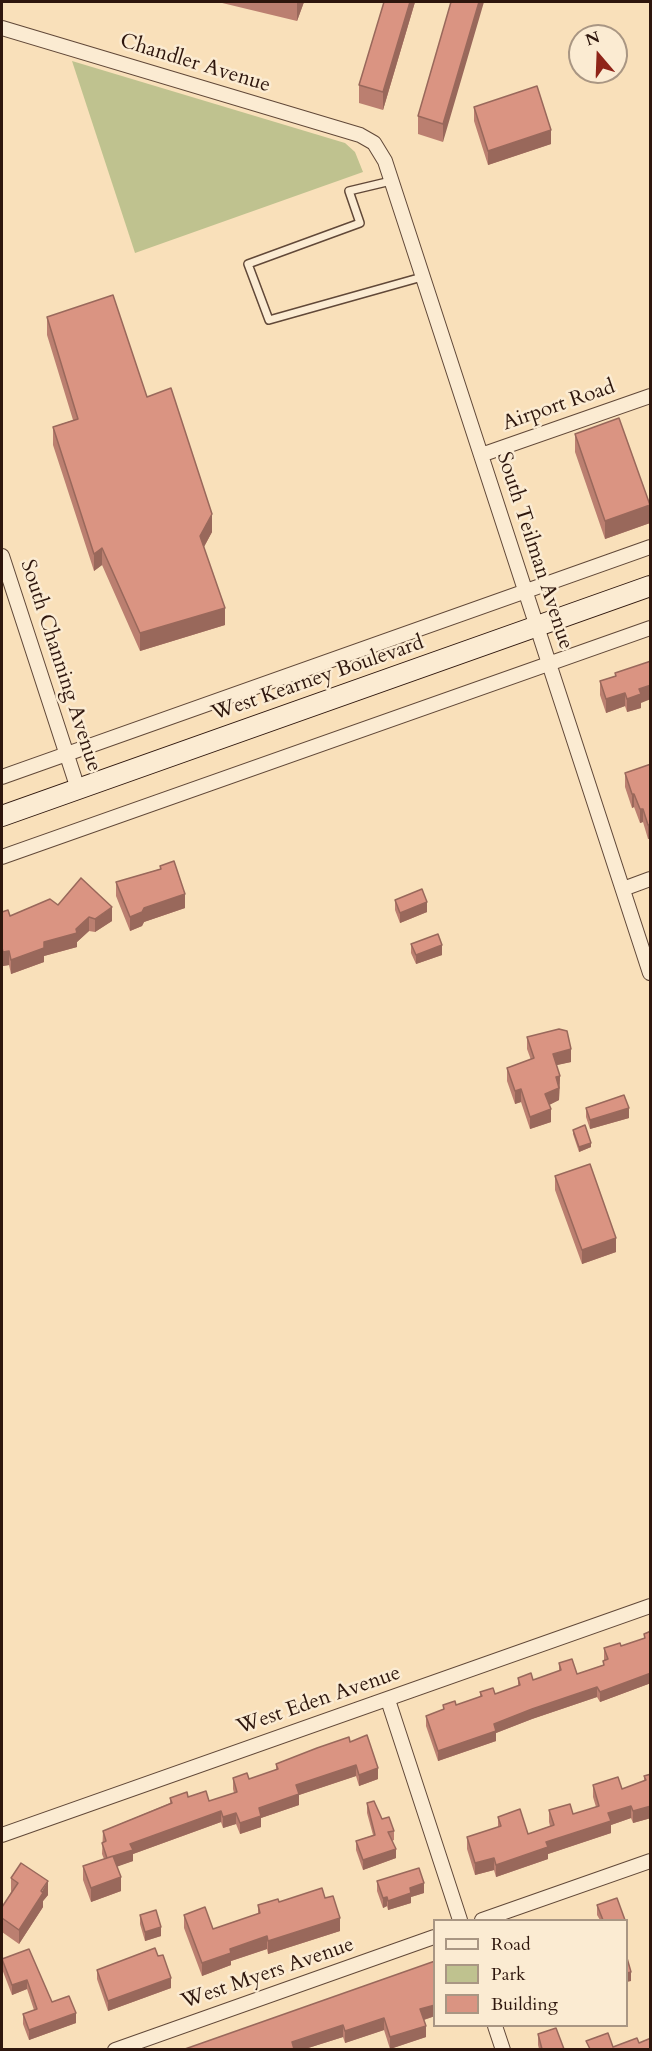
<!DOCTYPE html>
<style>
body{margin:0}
#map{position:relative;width:652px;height:2051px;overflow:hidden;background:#f9e0ba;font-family:Cardo,serif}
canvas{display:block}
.frame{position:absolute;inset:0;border:3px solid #2e160d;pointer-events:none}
.legend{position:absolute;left:433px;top:1919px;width:195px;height:108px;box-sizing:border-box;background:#fbebd2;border:2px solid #a99683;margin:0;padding:8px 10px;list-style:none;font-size:18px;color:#2e160d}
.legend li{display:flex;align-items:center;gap:12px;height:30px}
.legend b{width:30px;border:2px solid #a99683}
.north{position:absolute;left:568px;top:24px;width:60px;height:60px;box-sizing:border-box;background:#fbebd2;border:2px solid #a99683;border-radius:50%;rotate:341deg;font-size:16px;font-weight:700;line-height:24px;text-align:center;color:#2e160d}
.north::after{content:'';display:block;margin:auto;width:21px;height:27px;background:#8f2418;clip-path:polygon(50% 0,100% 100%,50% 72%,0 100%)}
</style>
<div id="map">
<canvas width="652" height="2051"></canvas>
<div class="frame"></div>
<ul class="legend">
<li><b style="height:8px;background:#fbebd2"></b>Road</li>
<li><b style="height:16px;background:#bfc28f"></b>Park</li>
<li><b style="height:16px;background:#da9482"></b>Building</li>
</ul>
<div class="north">N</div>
</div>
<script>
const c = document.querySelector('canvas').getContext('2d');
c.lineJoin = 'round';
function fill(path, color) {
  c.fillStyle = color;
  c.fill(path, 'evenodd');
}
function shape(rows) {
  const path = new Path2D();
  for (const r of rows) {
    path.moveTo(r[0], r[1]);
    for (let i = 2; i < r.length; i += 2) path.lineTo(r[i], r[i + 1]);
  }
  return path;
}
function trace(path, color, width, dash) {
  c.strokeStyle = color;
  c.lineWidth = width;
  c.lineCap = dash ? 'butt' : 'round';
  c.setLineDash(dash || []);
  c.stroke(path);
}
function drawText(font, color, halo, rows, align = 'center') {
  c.font = font + ' Cardo,serif';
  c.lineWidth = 5;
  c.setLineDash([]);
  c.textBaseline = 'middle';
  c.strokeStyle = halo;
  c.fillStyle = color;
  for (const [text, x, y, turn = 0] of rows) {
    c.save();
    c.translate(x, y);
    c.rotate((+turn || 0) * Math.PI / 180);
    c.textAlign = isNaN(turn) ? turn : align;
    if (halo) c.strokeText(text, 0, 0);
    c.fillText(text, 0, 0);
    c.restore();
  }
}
fill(shape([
 [72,61,345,143,355,152,363,172,135,253]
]), '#bfc28f');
const lane = shape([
 [391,181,349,191,360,223,248,264,269,320,422,277]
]);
const street = shape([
 [2,28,360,135,374,143,385,161,650,973],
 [481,455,650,396],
 [2,556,78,789],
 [2,777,650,547],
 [2,857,650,628],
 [623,889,650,879],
 [388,1700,460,1920],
 [2,1835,650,1606],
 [482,1920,650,1861],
 [495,2026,503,2050],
 [115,2050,434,1937]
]);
const secondary = shape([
 [2,816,650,586]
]);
trace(lane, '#614838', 10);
trace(street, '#614838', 16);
trace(secondary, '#2e160d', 22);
trace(lane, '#fbebd2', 7);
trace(street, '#fbebd2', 14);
trace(secondary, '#fbebd2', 20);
fill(shape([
 [218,2,304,2,297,21],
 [384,2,415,2,383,110,359,103,359,85],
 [451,2,443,142,418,134,418,116],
 [474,107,551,144,488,165,474,121],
 [47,317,147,397,212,532,204,547,225,625,140,651,102,565,94,571,53,445,53,427,73,420,47,335],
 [575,434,650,523,605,539,575,452],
 [615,673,641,703,641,708,627,712,625,706,606,713,600,695,600,681,615,676],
 [651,764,651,838,648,839,643,822,640,823,634,807,632,808,625,787,625,773],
 [160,866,185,908,144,922,142,926,130,931,116,896,116,882,160,869],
 [395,900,427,912,400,923,395,910],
 [58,905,112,921,95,932,89,931,77,942,77,947,44,956,44,962,11,974,9,965,3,966,2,961,2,912,10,916],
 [411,944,442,955,416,964,411,953],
 [527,1037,571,1062,556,1065,560,1076,559,1100,549,1105,551,1122,530,1129,521,1102,515,1104,507,1081,507,1068,531,1060,527,1049],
 [586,1108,629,1118,590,1129,586,1117],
 [573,1130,591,1147,579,1152,573,1134],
 [555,1176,616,1252,582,1264,555,1190],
 [651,1631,651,1683,600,1702,597,1697,532,1719,496,1733,496,1741,438,1761,426,1726,426,1716,443,1710,443,1705,456,1705,480,1697,480,1692,495,1694,518,1686,518,1678,533,1680,559,1671,559,1663,577,1674,603,1665,603,1661,604,1660,604,1648,621,1646,644,1639,644,1634],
 [350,1742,378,1779,359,1786,356,1776,299,1795,299,1805,261,1818,261,1827,240,1834,236,1824,223,1828,221,1822,133,1854,133,1861,117,1866,121,1891,91,1902,83,1880,83,1866,104,1859,102,1854,103,1831,170,1803,170,1798,188,1797,209,1801,234,1793,233,1789,233,1778,249,1779,276,1770,276,1764],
 [651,1774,651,1818,633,1823,631,1818,611,1825,611,1833,548,1854,548,1859,496,1877,494,1870,475,1875,467,1849,467,1837,498,1827,498,1817,528,1834,550,1826,549,1822,549,1810,573,1814,596,1807,593,1797,593,1785,622,1789,644,1781,644,1776],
 [367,1803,394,1831,394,1840,392,1841,396,1858,363,1870,356,1850,356,1841,373,1835,367,1813],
 [11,1878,48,1895,43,1901,43,1907,19,1944,2,1932,2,1907,11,1892],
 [377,1881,424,1893,411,1897,411,1903,388,1910,387,1906,383,1908,377,1891],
 [325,1898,340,1931,268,1954,267,1949,231,1961,231,1965,202,1976,184,1928,184,1915,213,1929,258,1914,258,1905],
 [597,1905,625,1920,600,1920,597,1915],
 [140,1915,161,1936,145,1941,140,1924],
 [2,1959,52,2002,76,2023,29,2040,23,2024,23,2014,34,2010,27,1989,12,1995,2,1969],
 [435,1961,435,2016,424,2020,426,2037,390,2049,384,2030,345,2043,343,2037,305,2049],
 [97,1970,171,1988,108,2011,97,1979],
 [538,2034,564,2049,539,2049,538,2045]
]), '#bb7f70');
fill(shape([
 [298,2,304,2,297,21,297,3],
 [410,2,415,2,383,110,383,92],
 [479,2,484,2,443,142,443,124],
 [551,130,551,144,488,165,488,151],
 [650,505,650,523,605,539,605,521],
 [212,514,212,532,200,554,200,536],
 [102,548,102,565,94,571,94,554],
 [225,608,225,625,140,651,140,633],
 [651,685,651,699,641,703,641,708,627,712,627,699,639,689],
 [625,693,625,706,606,713,606,699],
 [632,794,634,794,634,807,632,808],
 [640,809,643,809,643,822,640,823],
 [651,824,651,838,648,839,648,825],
 [185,894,185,908,144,922,142,926,130,931,130,917,144,908],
 [427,902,427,912,400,923,400,913],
 [112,907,112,921,95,932,95,919],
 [89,917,89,931,77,942,77,947,44,956,44,962,11,974,11,960,44,942,76,929],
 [442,945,442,955,416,964,416,955],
 [9,951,9,965,3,966,3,952],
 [571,1049,571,1062,553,1066,553,1054],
 [560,1076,559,1100,545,1107,545,1094,556,1077],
 [521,1089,521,1102,515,1104,515,1091],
 [629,1108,629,1118,590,1129,590,1120],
 [551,1109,551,1122,530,1129,530,1117],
 [591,1143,591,1147,579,1152,579,1147],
 [616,1238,616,1252,582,1264,582,1250],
 [651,1673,651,1683,600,1702,600,1692],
 [597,1687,597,1697,532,1719,496,1733,496,1741,438,1761,438,1751,494,1724,532,1709],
 [356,1765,356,1776,299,1795,299,1805,261,1818,261,1827,240,1834,240,1823,259,1808,296,1785],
 [378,1768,378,1779,359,1786,359,1775],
 [631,1806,631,1818,611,1825,611,1833,548,1854,548,1859,496,1877,496,1865,608,1813],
 [651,1806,651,1818,633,1823,633,1811],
 [221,1811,221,1822,133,1854,133,1861,108,1870,108,1859,130,1844],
 [236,1813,236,1824,223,1828,223,1817],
 [396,1849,396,1858,363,1870,363,1860],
 [494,1858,494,1870,475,1875,475,1863],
 [121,1877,121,1891,91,1902,91,1888],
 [48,1881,48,1895,43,1901,43,1907,19,1944,19,1930],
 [424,1883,424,1893,411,1897,411,1903,388,1910,388,1901,410,1888],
 [387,1897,387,1906,383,1908,383,1898],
 [340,1918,340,1931,268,1954,268,1941],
 [161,1927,161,1936,145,1941,145,1932],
 [267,1936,267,1949,231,1961,231,1965,202,1976,202,1963,230,1949],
 [631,1972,631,1981,627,1982,627,1973],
 [171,1978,171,1988,108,2011,108,2001],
 [27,1980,27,1989,12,1995,12,1985],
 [435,2005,435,2016,420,2021,420,2009],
 [76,2013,76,2023,29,2040,29,2030],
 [384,2018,384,2030,345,2043,345,2031],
 [343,2025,343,2037,305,2049,292,2049,292,2042],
 [426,2026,426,2037,390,2049,390,2037]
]), '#99685b');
const building = shape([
 [384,2,410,2,383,92,359,85,384,2],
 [451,2,479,2,443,124,418,116,451,2],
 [537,86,551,130,488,151,474,107,537,86],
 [113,295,147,397,171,388,212,514,200,536,225,608,140,633,102,548,94,554,53,427,78,419,47,317,113,295],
 [619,418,650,505,605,521,575,434,619,418],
 [651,661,651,685,639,689,641,694,627,699,625,693,606,699,600,681,616,676,615,673,651,661],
 [651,764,651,824,648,825,643,809,640,809,634,794,632,794,625,773,651,764],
 [174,861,185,894,144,908,142,912,130,917,116,882,161,869,160,866,174,861],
 [81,878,112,907,95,919,89,917,76,929,77,933,44,942,44,948,11,960,9,951,3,952,2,948,2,912,8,910,10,916,50,899,58,905,81,878],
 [422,889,427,902,400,913,395,900,422,889],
 [438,934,442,945,416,955,411,944,438,934],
 [559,1029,567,1031,571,1049,553,1054,560,1076,556,1077,559,1088,545,1094,551,1109,530,1117,521,1089,515,1091,507,1068,534,1058,527,1037,559,1029],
 [624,1095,629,1108,590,1120,586,1108,624,1095],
 [585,1125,591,1143,579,1147,573,1130,585,1125],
 [590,1164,616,1238,582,1250,555,1176,590,1164],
 [651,1631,651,1673,600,1692,597,1687,532,1709,494,1724,496,1731,438,1751,426,1716,444,1709,443,1705,455,1701,456,1705,482,1696,480,1692,493,1688,495,1694,520,1685,518,1678,531,1673,533,1680,561,1670,559,1663,572,1659,577,1674,604,1665,603,1661,608,1659,604,1648,620,1643,621,1646,645,1638,644,1634,651,1631],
 [367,1735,378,1768,359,1775,356,1765,296,1785,299,1794,259,1808,261,1816,240,1823,236,1813,223,1817,221,1811,130,1844,133,1850,107,1858,102,1843,106,1841,103,1831,172,1803,170,1798,187,1792,188,1797,206,1791,209,1801,237,1792,233,1778,247,1773,249,1779,278,1769,276,1764,317,1748,349,1737,350,1742,367,1735],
 [651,1774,651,1806,633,1811,631,1806,608,1813,611,1821,546,1842,548,1847,496,1865,494,1858,475,1863,467,1837,501,1826,498,1817,520,1809,528,1834,554,1825,549,1810,570,1804,573,1814,599,1806,593,1785,618,1777,622,1789,646,1780,644,1776,651,1774],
 [374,1801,382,1819,389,1817,394,1831,388,1832,396,1849,363,1860,356,1841,375,1835,367,1803,374,1801],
 [113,1856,121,1877,91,1888,83,1866,113,1856],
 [21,1863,48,1881,41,1891,43,1893,19,1930,2,1918,2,1907,18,1883,11,1878,21,1863],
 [419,1868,424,1883,410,1888,411,1893,388,1901,387,1897,383,1898,377,1881,419,1868],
 [322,1888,325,1898,333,1896,340,1918,268,1941,267,1936,230,1949,231,1953,202,1963,184,1915,205,1907,213,1929,260,1913,258,1905,278,1899,279,1902,322,1888],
 [617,1898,625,1920,603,1920,597,1905,617,1898],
 [156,1910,161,1927,145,1932,140,1915,156,1910],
 [155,1948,158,1956,163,1955,171,1978,108,2001,97,1970,155,1948],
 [29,1949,52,2002,69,1996,76,2013,29,2030,23,2014,37,2009,27,1980,12,1985,2,1959,29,1949],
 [627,1958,631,1972,627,1973,627,1958],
 [435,1961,435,2005,420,2009,426,2026,390,2037,384,2018,345,2031,343,2025,292,2042,294,2049,185,2049,435,1961],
 [556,2028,564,2049,542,2049,538,2034,556,2028],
 [608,2033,613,2047,637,2038,639,2043,651,2038,651,2049,590,2049,586,2041,608,2033]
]);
fill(building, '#da9482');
trace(building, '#99685b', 1.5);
drawText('21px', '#2e160d', '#fbebd2', [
 ["Chandler Avenue",195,64,17],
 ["Airport Road",559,406,-19],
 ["South Teilman Avenue",534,551,72],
 ["South Channing Avenue",60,666,72],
 ["West Kearney Boulevard",318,679,-19],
 ["West Eden Avenue",319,1701,-19],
 ["West Myers Avenue",268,1974,-19]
]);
</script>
